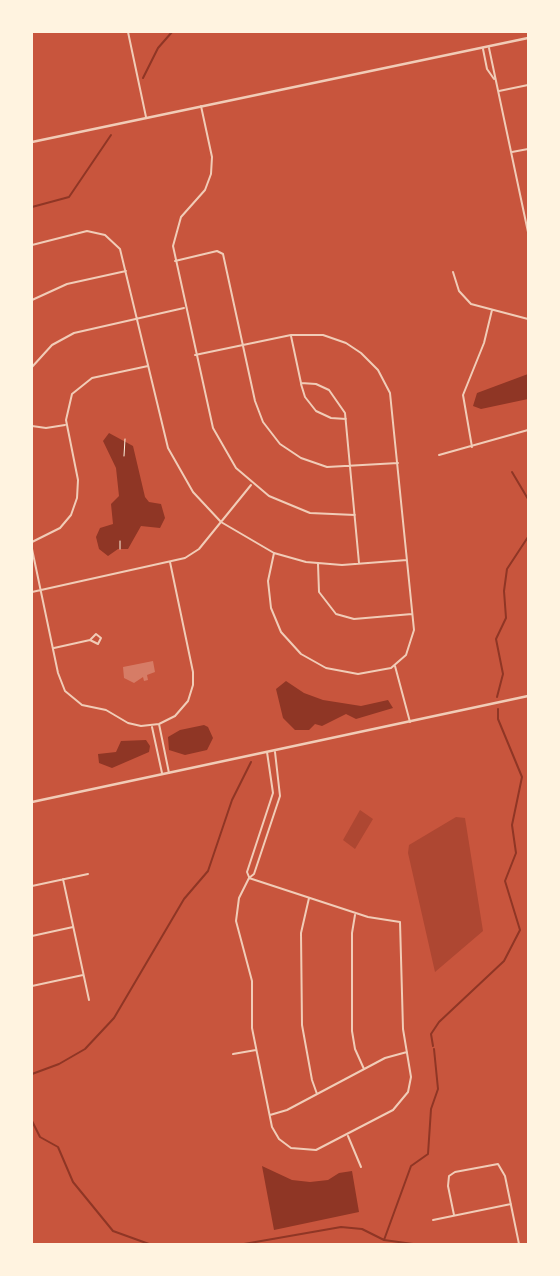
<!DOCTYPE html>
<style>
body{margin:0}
#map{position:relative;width:560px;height:1276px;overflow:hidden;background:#c8553d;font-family:"PT Sans Narrow",sans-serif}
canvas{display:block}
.frame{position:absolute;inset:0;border:33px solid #fff3e0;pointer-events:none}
</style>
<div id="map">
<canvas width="560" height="1276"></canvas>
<div class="frame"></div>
</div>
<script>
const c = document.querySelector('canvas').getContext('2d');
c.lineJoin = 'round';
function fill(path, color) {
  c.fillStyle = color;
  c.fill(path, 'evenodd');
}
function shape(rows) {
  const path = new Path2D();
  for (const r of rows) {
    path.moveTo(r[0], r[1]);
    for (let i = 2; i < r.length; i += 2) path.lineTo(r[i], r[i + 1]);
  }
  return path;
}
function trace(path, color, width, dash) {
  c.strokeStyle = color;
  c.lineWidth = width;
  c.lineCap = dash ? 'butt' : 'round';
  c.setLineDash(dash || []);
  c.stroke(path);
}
fill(shape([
 [360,810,373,819,355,849,343,840],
 [456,817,465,818,483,931,435,972,408,853,409,845]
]), '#ae4732');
fill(shape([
 [528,374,528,399,481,409,473,406,477,393],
 [109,433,133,446,145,497,149,502,161,504,165,518,160,528,141,526,128,549,118,549,108,556,99,549,96,537,100,528,113,524,111,504,119,496,116,468,103,441],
 [286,681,304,693,323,700,361,706,388,700,393,708,356,719,346,714,322,726,315,724,309,730,295,730,283,718,276,689],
 [204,725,208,727,213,738,207,750,185,755,169,750,168,737,180,730],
 [146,740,150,746,149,752,112,768,99,763,98,754,116,752,121,741],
 [262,1166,292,1180,310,1182,328,1180,339,1173,352,1171,359,1212,274,1230]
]), '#8f3625');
trace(shape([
 [143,78,158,48,172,32],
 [32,207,69,197,111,135],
 [512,472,528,499],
 [497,697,503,674,496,639,506,618,504,591,507,569,528,537],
 [433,1046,431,1034,439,1022,504,961,520,930,505,881,516,853,512,825,522,777,498,719,498,709],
 [32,1074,59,1064,85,1049,114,1018,184,899,208,871,232,800,251,762],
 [32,1121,40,1137,58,1147,73,1182,113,1231,149,1244],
 [384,1240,411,1166,428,1154,431,1109,438,1089,434,1049],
 [244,1244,341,1227,362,1229,384,1240,413,1244]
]), '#8f3625', 2);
fill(shape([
 [153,661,155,672,147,675,148,680,144,681,143,677,134,683,124,678,123,667]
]), '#d67c66');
trace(shape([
 [124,456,125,439],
 [120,549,120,541]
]), '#fff3e0', 1);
trace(shape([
 [128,32,146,117],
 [489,48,528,232],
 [483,49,487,69,494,79],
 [499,91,528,85],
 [201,106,212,157,211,174,205,190,181,217,173,246,213,428,236,468,269,496,310,513,355,515],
 [512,152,528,149],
 [32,245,87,231,105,235,120,249,168,448,193,492,221,522,274,553,306,562,342,565,407,560],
 [175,261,217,251,223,254,255,401,263,422,280,444,301,458,327,467,398,463],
 [453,272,459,291,471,304,528,319],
 [32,300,67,284,126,271],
 [291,336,301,383,316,384,329,390,345,413,359,563],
 [195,355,291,335,323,335,346,343,361,353,378,370,390,393,414,630,406,655,391,668,358,674,326,668,301,654,281,632,271,608,268,581,274,553],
 [32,367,52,345,74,333,184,308],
 [301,384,305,397,316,411,331,418,346,419],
 [32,426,46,428,65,425],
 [472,447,463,395,484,343,492,310],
 [439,455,528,430],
 [32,542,60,528,71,515,77,498,78,480,66,420,72,394,92,378,148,366],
 [32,549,58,673,65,691,82,705,106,710,128,723,141,726,159,724,175,716,188,701,193,685,193,672,170,562],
 [318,564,319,592,336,614,354,619,412,614],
 [32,592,185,558,199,549,251,485],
 [54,648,90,640,98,644,101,638,96,634,90,640],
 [395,666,410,722],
 [159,724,169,773],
 [152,727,162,773],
 [249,877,247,872,273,793,267,752],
 [249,878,368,917,400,922,403,1029,411,1077,408,1092,393,1110,316,1150,291,1148,279,1139,272,1127,252,1028,252,981,236,921,239,898,249,878,254,874,280,796,275,752],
 [63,879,89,1000],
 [32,886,88,874],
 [309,898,301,933,302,1025,312,1080,317,1094],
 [355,915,352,933,352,1031,355,1049,364,1069],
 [32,936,73,927],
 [32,986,83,975],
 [233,1054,256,1050],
 [270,1115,287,1110,385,1058,407,1052],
 [348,1136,361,1167],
 [454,1215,448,1186,449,1176,455,1172,498,1164,505,1176,519,1244],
 [433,1220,511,1204]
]), '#f1ccb7', 2);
trace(shape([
 [32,142,528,38],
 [32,802,528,696]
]), '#f1ccb7', 2.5);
</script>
